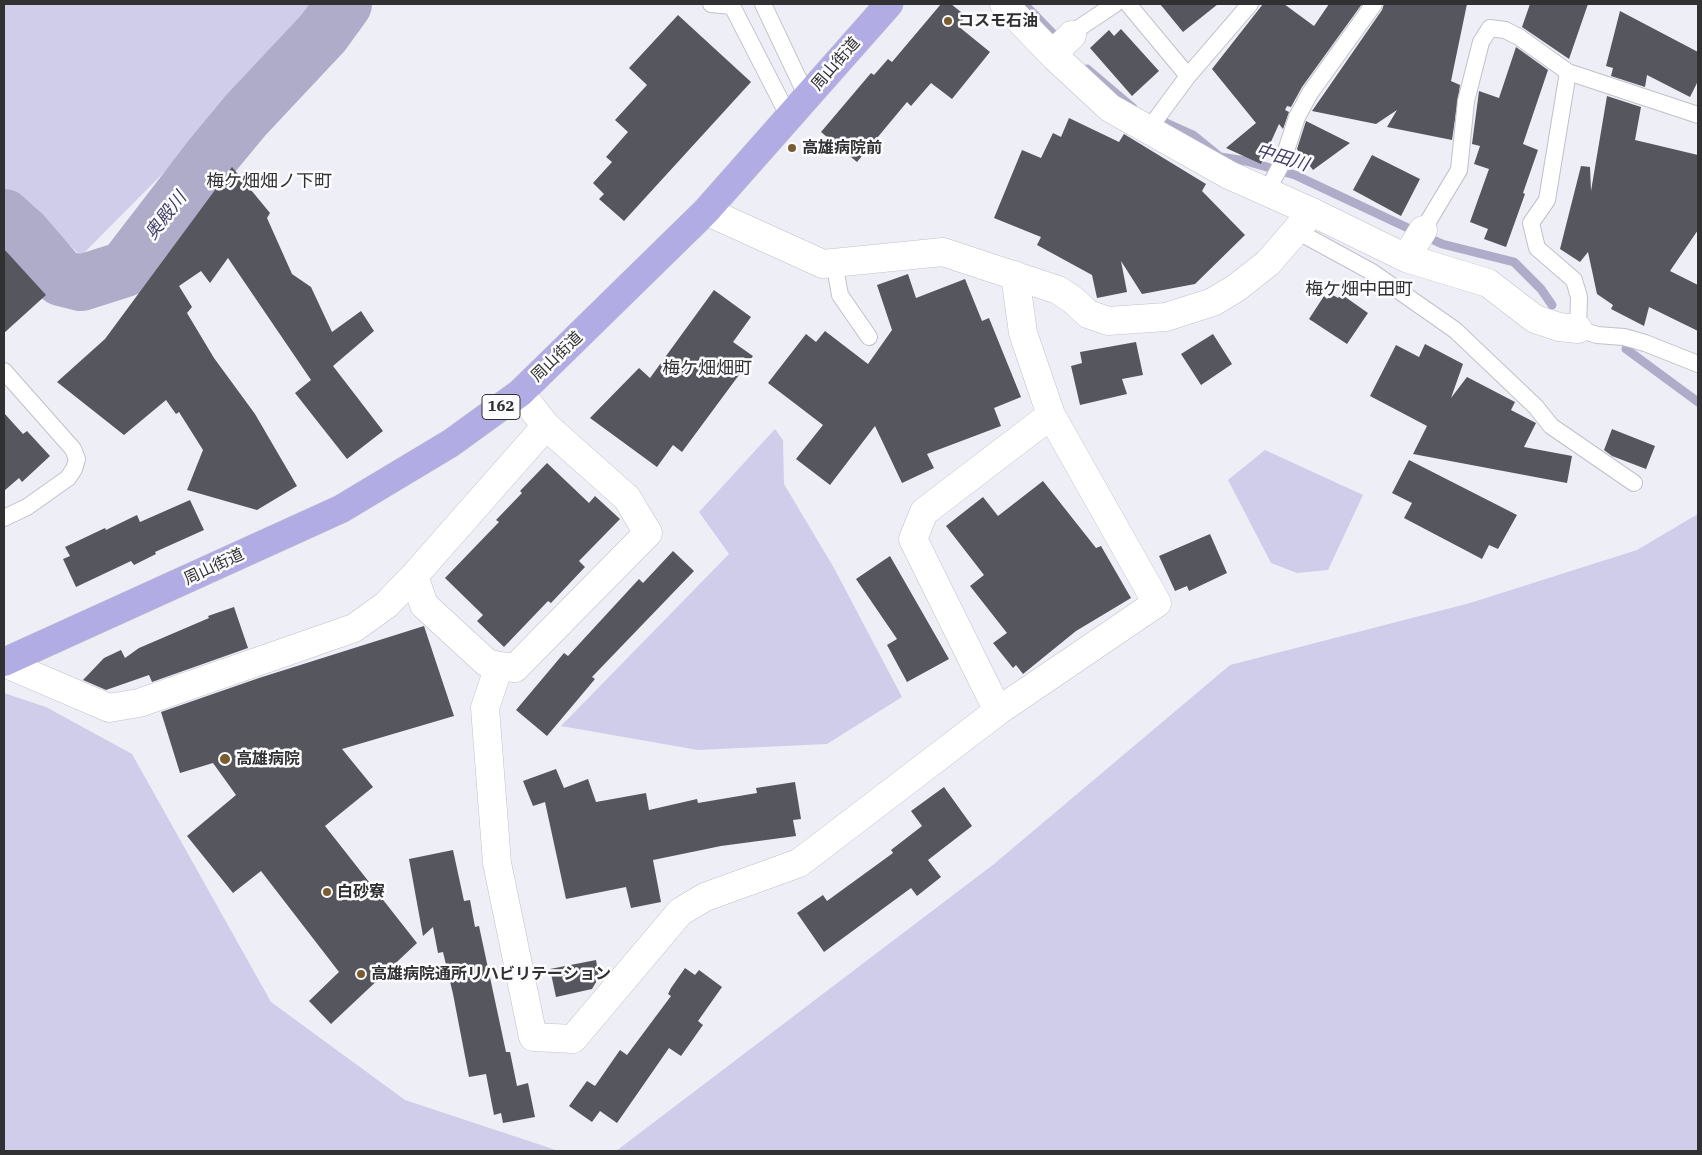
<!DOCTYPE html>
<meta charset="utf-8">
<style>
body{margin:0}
#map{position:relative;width:1702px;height:1155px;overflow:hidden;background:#eeeef7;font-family:"IBM Plex Serif",serif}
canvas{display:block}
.frame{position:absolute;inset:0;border:5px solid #313134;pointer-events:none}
</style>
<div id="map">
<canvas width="1702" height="1155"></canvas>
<div class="frame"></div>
</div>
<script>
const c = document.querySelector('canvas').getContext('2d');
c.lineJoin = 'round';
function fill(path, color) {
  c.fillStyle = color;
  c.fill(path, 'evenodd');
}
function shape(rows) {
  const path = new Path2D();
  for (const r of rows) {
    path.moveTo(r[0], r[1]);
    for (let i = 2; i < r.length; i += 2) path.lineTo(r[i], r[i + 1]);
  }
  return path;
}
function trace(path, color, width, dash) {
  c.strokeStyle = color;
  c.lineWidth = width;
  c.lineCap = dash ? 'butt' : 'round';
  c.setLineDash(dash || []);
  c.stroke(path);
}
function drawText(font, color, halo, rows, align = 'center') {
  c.font = font + ' "IBM Plex Serif","Noto Sans JP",serif';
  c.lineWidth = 5;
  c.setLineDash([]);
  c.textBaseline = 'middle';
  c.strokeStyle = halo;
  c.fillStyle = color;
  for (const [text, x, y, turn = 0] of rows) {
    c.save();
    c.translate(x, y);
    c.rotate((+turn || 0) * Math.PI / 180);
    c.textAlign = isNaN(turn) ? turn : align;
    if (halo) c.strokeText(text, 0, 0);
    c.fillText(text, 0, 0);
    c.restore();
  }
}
fill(shape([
 [4,4,323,4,309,26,81,256,17,193,4,197],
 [775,429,783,440,784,484,834,568,902,697,827,744,698,750,561,726,729,554,699,512],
 [1265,450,1363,495,1328,570,1297,573,1271,563,1228,480],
 [1698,514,1698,1151,616,1151,994,864,1230,665,1470,603,1637,550],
 [4,693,46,707,132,754,271,1002,405,1100,559,1151,4,1151]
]), '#cfcdea');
trace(shape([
 [1024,4,1061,42],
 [1087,69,1133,108],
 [1153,117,1193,135,1220,157,1246,161,1295,175,1442,244,1514,262,1541,289,1552,305],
 [1626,349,1698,402]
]), '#aeacc9', 9);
trace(shape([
 [4,217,23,234,61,278,81,283,125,269,212,156,246,115,323,33,344,4]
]), '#aeacc9', 56);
fill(shape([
 [941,4,951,4,966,16,958,26,990,52,952,99,931,83,911,106,907,102,857,162,821,132,871,73,874,75,888,59,892,62],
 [1160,4,1218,4,1183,32],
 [1263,4,1284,4,1314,26,1329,4,1362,4,1302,87,1291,107,1287,106,1285,110,1289,112,1283,129,1279,124,1261,164,1226,148,1256,123,1212,69],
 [1384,4,1467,4,1451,81,1460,85,1452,140,1387,127,1397,110,1376,124,1312,111,1382,10],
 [1530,4,1588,4,1569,59,1522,27],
 [1620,11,1698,52,1698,81,1690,97,1647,75,1645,87,1611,76,1613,68,1606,66],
 [678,15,751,82,624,221,599,199,604,194,593,183,612,162,606,157,628,132,615,120,647,85,629,68],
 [1121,29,1159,71,1132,96,1090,48,1109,30,1114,36],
 [1516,47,1548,70,1523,144,1538,150,1523,193,1525,194,1506,247,1484,239,1488,229,1470,222,1489,169,1474,164,1480,146,1472,144,1479,91,1499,98],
 [1607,96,1641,107,1635,140,1698,155,1698,230,1670,271,1698,285,1698,331,1649,307,1644,326,1611,309,1613,305,1597,294,1588,252,1580,262,1560,249,1581,166,1590,167,1591,191],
 [1069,118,1119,142,1124,134,1206,184,1202,191,1245,235,1195,284,1142,294,1121,261,1127,292,1097,298,1092,275,1037,245,1041,237,994,218,1022,150,1041,158,1053,133,1061,137],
 [1306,121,1350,143,1313,170,1297,149],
 [1372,155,1420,179,1401,216,1353,190],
 [232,167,270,213,267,218,292,274,311,287,332,332,361,311,374,331,333,366,383,431,347,459,295,393,311,380,228,258,210,283,201,271,179,286,192,307,187,313,214,358,255,414,297,486,257,510,187,490,203,450,179,412,176,414,166,400,124,435,57,382,105,339],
 [4,249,46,295,4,333],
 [908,274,916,298,965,279,982,321,989,318,1021,397,994,408,1001,426,927,454,934,468,902,483,875,426,830,485,796,459,823,425,768,383,806,334,816,342,825,331,868,364,892,330,877,285],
 [714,290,751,317,733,342,753,356,682,452,673,445,657,467,590,418,639,368,650,378],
 [1331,294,1338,298,1341,294,1368,313,1347,344,1309,319,1324,296,1327,299],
 [1213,334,1232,364,1201,385,1181,354],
 [1136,342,1143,375,1122,379,1127,394,1080,405,1071,366,1082,363,1080,352],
 [1425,344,1463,364,1451,398,1467,377,1515,402,1511,410,1536,423,1524,447,1572,456,1567,483,1413,454,1427,426,1370,396,1396,345,1419,357],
 [4,413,23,434,27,431,50,456,22,482,19,478,4,491],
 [1612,429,1655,446,1646,469,1612,456,1604,450],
 [1409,460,1517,515,1498,549,1489,545,1482,559,1404,518,1412,503,1392,493],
 [547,463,589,503,595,496,620,519,579,561,585,567,551,603,548,601,504,647,477,621,483,615,445,578,499,522,496,520,522,493,520,491],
 [1043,481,1096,548,1101,546,1131,598,1076,631,1023,674,1016,665,1013,668,993,643,1007,633,970,586,984,575,946,526,983,497,998,516],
 [190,500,204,530,155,552,156,554,134,565,131,561,76,587,63,559,70,556,65,547,105,528,106,530,137,515,140,522],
 [1210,534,1227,573,1189,591,1187,586,1175,591,1159,556],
 [673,551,694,571,592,677,595,679,547,736,516,710,564,653,568,656,639,579,643,583],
 [890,556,949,659,907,682,887,645,897,639,856,579],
 [234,607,248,648,152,682,149,675,106,690,83,680,104,658,121,650,125,658,139,648,209,618,208,616],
 [424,626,454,716,342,749,373,787,325,826,417,943,331,1024,309,1001,339,972,261,871,233,893,187,836,236,795,213,763,180,773,161,712,259,678],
 [556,769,564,788,588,779,596,802,646,793,649,810,697,799,698,803,757,793,756,788,795,782,801,819,793,820,796,836,721,846,653,860,661,902,631,908,626,887,566,899,545,802,533,806,523,781],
 [944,787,972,826,928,860,941,877,917,896,911,888,824,952,797,913,823,895,827,901,893,853,891,850,922,826,911,811],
 [453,850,464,901,470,900,475,927,479,926,506,1052,510,1052,517,1086,528,1083,535,1117,503,1123,501,1113,494,1115,486,1074,469,1077,453,994,443,952,438,953,433,927,423,936,409,859],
 [596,960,599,977,592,989,556,997,550,969],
 [685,968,695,975,699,970,722,987,698,1021,703,1025,681,1056,669,1048,617,1123,600,1111,592,1122,569,1106,587,1081,595,1086,620,1050,627,1055,671,996,668,994,671,988]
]), '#56565e');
const service = shape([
 [711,4,732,6,789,117],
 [763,4,807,97],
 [1128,4,1188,76],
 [1072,35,1076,30,1115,4],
 [1568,72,1547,200,1531,223,1537,248,1574,280,1579,297,1578,329,1597,335,1624,337,1645,343,1698,364],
 [1148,130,1188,76,1250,4],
 [1267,191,1282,163,1297,117,1310,93,1374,4],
 [1295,230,1372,272,1455,330,1536,407,1551,426,1634,483],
 [1423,230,1459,170,1466,101,1481,42,1490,28,1505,30,1519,37,1568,72,1698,115],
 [834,262,840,295,869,337],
 [4,371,73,449,77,459,74,469,68,478,27,507,4,518]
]);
const minor = shape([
 [1004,4,1054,56,1110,108,1229,175,1312,212],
 [1054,56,1060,47,1072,35],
 [706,211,823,264,943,252,1058,290,1073,300,1088,314,1108,321,1166,317,1213,302,1236,288,1268,263,1312,212,1406,258,1488,283,1535,319,1559,327,1578,329],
 [1406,258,1423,230],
 [414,576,424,605,487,663,499,666,485,708,497,863,533,1037,573,1039,680,912,705,897,799,863,998,711,1157,603,1051,415,1023,333,1015,275],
 [4,663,109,708,139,703,354,628,386,605,414,576,546,426,520,393],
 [499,666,515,668,648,533,627,498,546,426],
 [998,711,913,539,924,512,1051,415]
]);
const trunk = shape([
 [4,662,341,509,451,443,520,393,706,211,889,4]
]);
trace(service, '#c0c0c9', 18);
trace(minor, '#c0c0c9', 29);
trace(trunk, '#cecece', 29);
trace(service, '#fff', 16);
trace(minor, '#fff', 28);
trace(trunk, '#b2ace4', 28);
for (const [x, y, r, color] of [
 [948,21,5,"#795d30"],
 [792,148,5,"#795d30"],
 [225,759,6,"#795d30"],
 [327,892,5,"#795d30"],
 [361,974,5,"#795d30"]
]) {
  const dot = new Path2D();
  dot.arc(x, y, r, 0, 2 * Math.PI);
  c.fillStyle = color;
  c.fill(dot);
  trace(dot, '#fcfcfe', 2);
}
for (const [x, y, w] of [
 [501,407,38]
]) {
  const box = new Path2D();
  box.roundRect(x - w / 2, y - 12.5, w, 25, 4);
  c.fillStyle = '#fcfcfe';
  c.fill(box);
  trace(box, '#313134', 1);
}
drawText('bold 15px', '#313134', null, [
 ["162",501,407]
]);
drawText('bold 16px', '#313134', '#fcfcfe', [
 ["コスモ石油",958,21],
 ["高雄病院前",802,148],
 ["高雄病院",236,759],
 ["白砂寮",337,892],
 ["高雄病院通所リハビリテーション",371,974]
], 'left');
drawText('16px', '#313134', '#fcfcfe', [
 ["周山街道",836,64,-49],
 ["周山街道",557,357,-44],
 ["周山街道",214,567,-25]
]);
drawText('italic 18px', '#413c67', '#fcfcfe', [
 ["中田川",1282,158,17],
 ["奥殿川",166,216,-52]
]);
drawText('18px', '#313134', '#fcfcfe', [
 ["梅ケ畑畑ノ下町",269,182],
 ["梅ケ畑中田町",1359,290],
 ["梅ケ畑畑町",707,369]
]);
</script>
